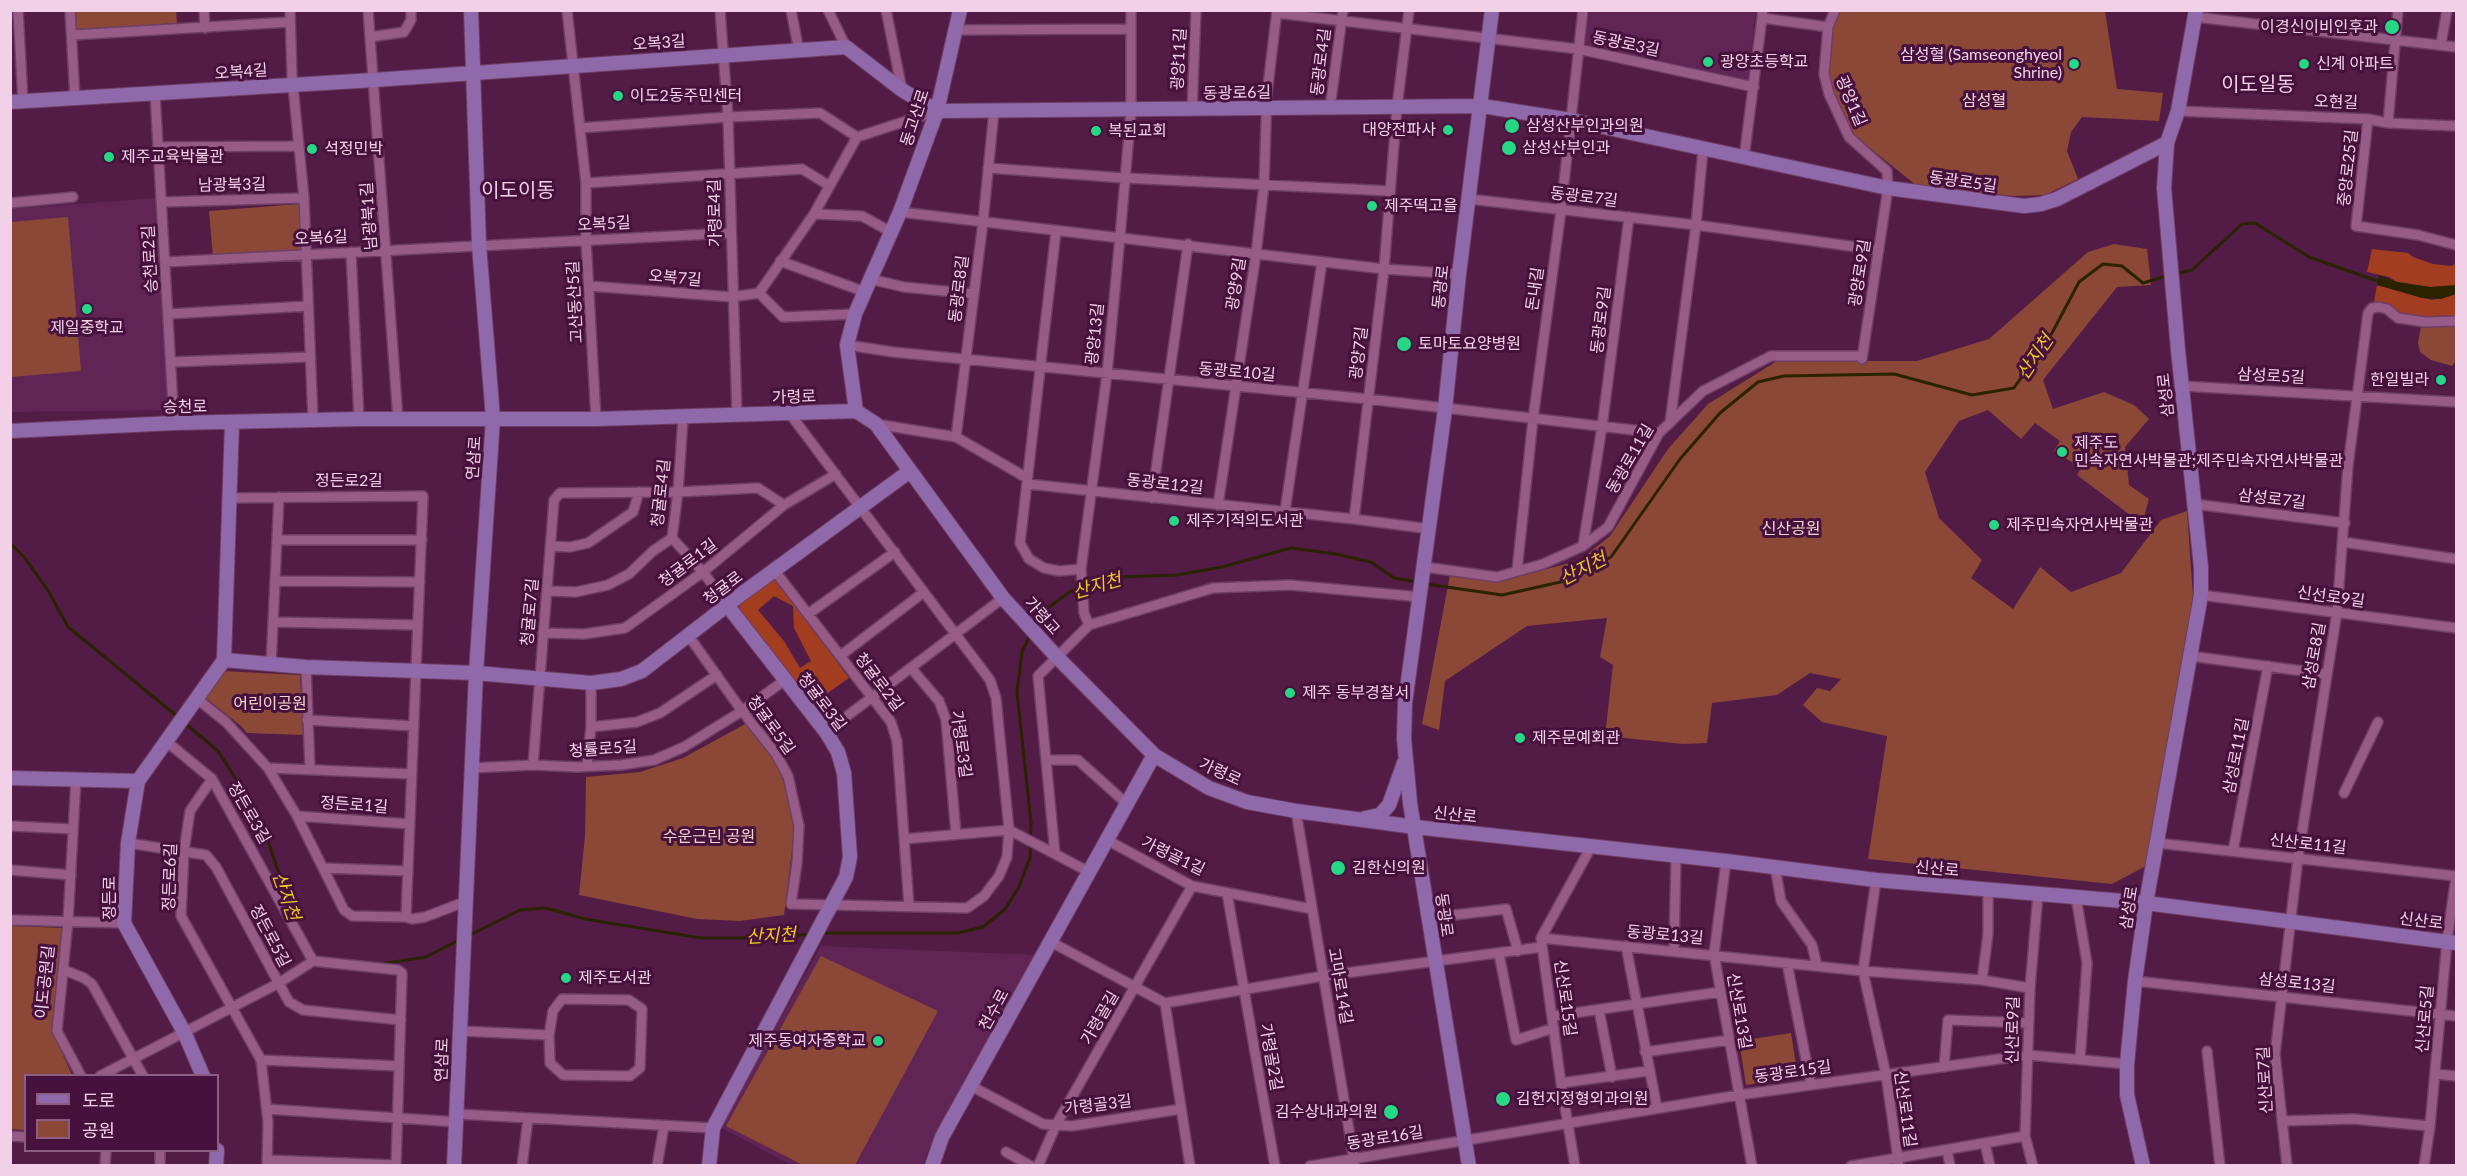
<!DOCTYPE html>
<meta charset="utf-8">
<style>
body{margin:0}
#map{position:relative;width:2467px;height:1176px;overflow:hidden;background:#521c47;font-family:Lato,"Noto Sans KR",sans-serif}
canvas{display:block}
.frame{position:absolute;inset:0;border:12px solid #f2d0e8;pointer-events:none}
.legend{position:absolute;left:24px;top:1074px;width:195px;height:78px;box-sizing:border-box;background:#47113d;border:2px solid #8b5d81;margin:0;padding:8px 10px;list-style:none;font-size:18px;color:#f2d0e8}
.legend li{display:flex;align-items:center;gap:12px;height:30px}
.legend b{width:30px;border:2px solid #8b5d81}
</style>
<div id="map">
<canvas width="2467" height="1176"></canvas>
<div class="frame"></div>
<ul class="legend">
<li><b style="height:8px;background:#8f69aa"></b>도로</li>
<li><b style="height:16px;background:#8b4836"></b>공원</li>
</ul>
</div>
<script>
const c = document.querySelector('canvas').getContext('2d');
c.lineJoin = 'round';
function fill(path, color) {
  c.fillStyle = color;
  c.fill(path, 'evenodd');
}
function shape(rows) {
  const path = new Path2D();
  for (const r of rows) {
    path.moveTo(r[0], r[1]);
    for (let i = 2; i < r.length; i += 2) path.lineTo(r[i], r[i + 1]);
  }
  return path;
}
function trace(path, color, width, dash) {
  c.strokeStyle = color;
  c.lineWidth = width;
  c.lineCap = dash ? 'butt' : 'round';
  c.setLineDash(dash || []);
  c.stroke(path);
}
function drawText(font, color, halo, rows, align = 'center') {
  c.font = font + ' Lato,"Noto Sans KR",sans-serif';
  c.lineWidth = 6;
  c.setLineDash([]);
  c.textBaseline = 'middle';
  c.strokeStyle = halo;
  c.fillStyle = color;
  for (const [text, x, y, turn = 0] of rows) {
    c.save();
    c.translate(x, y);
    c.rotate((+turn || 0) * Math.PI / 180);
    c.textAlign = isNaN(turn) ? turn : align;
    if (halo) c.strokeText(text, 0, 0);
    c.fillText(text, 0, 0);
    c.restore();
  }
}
fill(shape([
 [1590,11,1756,11,1748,80,1585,44],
 [157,198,169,410,11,412,11,209],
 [821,946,1036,955,926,1155,924,1165,791,1165,720,1127]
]), '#612555');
fill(shape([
 [74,11,176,11,177,23,76,30],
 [1838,11,2105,11,2117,89,2163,93,2159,121,2082,117,2071,132,2067,151,2078,179,2045,195,2013,196,1917,186,1849,131,1830,85,1829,56,1833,23],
 [299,204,302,251,213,258,209,211],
 [68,217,81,371,11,377,11,222],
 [2114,244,2147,249,2151,285,2117,287,2043,380,2053,409,2104,392,2134,405,2149,419,2125,447,2129,485,2149,499,2142,524,2077,475,2081,468,2054,451,2060,441,2035,423,2021,439,1988,410,1959,421,1925,472,1939,518,1982,560,1971,578,2013,609,2040,567,2071,592,2121,573,2161,520,2187,511,2193,596,2146,866,2112,884,1868,859,1887,736,1822,722,1803,705,1817,688,1830,691,1841,679,1810,673,1777,695,1712,703,1707,743,1683,744,1605,736,1613,665,1600,657,1607,618,1527,626,1445,681,1439,730,1422,724,1450,575,1499,582,1580,560,1610,536,1668,449,1708,404,1777,361,1917,361,1989,339,2088,252],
 [2421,326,2456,326,2456,361,2452,366,2431,360,2420,352,2418,343],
 [223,671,300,675,303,735,247,733,241,726,206,698],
 [747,723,780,769,795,826,784,915,740,921,697,919,579,895,585,836,586,777,640,772,683,758],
 [11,926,64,928,53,1033,72,1075,26,1076,25,1130,11,1129],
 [821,956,938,1011,855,1165,803,1165,726,1126],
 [1791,1033,1798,1077,1746,1085,1739,1041]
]), '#8b4836');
fill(shape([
 [2372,249,2408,253,2413,257,2433,264,2451,266,2456,264,2456,286,2430,287,2397,282,2389,277,2367,272],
 [2377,285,2432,300,2456,294,2456,317,2428,319,2404,315,2389,304,2374,302],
 [773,576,849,678,815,702,793,679,740,610,738,603],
 [774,596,793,606,794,628,811,661,800,668,784,641,758,610]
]), '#a23d20');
fill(shape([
 [2379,275,2397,282,2430,287,2456,285,2456,294,2441,299,2422,298,2377,285]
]), '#2b2200');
trace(shape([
 [2176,274,2192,270,2242,224,2255,223,2309,257,2380,282],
 [10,543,24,557,49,592,68,627,178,717],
 [1426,584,1502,595,1565,581,1611,557,1680,459,1720,413,1758,382,1784,376,1894,374,1972,395,2014,388,2052,333,2079,282,2103,264,2122,266,2143,283,2167,276],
 [1034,627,1042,612,1071,591,1119,577,1177,575,1222,567,1291,548,1336,554,1371,562,1394,578,1417,582],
 [185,723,218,751,246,795,263,826,294,918],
 [821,933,958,933,983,927,1005,909,1019,887,1030,858,1031,823,1017,692,1022,651,1030,636],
 [468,936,520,910,546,908,585,919,701,938,771,938,812,934],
 [380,964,426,957,459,940]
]), '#2b2200', 3);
const street = shape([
 [18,10,23,102],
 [70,10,75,99],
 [204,10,205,28],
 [290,10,292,76,304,198,313,420],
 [368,10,398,419],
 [567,10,586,183,586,240,596,419],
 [720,10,728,117,737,416],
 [791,10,799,51],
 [828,10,846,47],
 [886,10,902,90],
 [1835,10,1828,27,1824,74,1829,94,1849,137,1887,171,1888,188,1862,359],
 [1277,13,1578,49,1754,87],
 [2195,17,2456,47],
 [1762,18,1828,27],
 [955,30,1131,29],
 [72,35,290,22],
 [370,37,404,32,411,20,411,10],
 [2441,44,2447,10],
 [155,94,174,423],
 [1330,108,1343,10],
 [1192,110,1196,10],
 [2178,111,2368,119,2388,123,2456,126],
 [2368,119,2356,226,2418,235,2456,245],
 [2388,123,2398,10],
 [580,128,728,117,820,113,857,137,937,111],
 [158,147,297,146],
 [1744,158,1763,10],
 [988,168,1125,178,1390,191],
 [586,183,802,169,828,185],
 [1469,199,1696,225,1879,250],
 [162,202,304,198],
 [10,203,73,197],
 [900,212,1384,269,1459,274],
 [814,214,862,216,891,232],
 [1056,231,1020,543,1029,559,1044,568,1059,571,1081,569],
 [351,252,359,419],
 [780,261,865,292],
 [165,262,731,233],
 [870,279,904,287,974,294],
 [589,286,732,297,759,293],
 [168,314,308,306],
 [855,314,783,317,759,293,814,214,857,137],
 [847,345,893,352,1368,399,1659,433],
 [171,362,310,357],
 [2182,386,2456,402],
 [1670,423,1696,225,1703,149],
 [876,424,956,437,1027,478],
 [956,437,983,222,994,111],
 [1028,484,1354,519,1430,529],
 [1152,498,1188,244],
 [2194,504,2345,523],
 [1218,505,1256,254,1264,185,1267,94,1277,10],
 [1285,511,1322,262],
 [1354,519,1384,269,1397,107,1409,10],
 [672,538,703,572,727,605],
 [277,540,422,540],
 [2343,542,2456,559],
 [550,546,570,547,588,543,633,512,639,492],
 [1583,546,1602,427,1629,217],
 [1425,567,1497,577,1543,564,1583,546,1608,527,1659,433,1703,391,1771,356,1862,356],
 [774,570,891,722,897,741,909,906],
 [1517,571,1533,419,1561,210,1583,10],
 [276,581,420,582],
 [547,591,576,592,608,585,629,574,653,551,672,538,678,492,683,418],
 [2201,595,2456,628],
 [808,614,895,552],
 [274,622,418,625],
 [1089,625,1084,613,1081,569,1107,374,1120,237,1131,111,1131,10],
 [543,633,584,634,625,628,703,572,784,505,836,474],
 [688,635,742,711,776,754,788,776,799,826,797,863,791,904,967,908,984,896,999,876,1007,857,1009,830,996,698,990,680,790,414],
 [840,656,924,592],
 [2190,656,2325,674],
 [271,665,279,497],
 [306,667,310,769],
 [911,668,939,701,946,720,956,834],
 [196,698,226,722,268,768,297,816,344,910,352,916,406,917,423,496,231,498],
 [307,720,414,726],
 [591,727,637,722,660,713,717,675],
 [826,732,1003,598],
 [166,741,212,779,313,961,398,970,402,973,396,1166],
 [1046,760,1078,760,1127,804],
 [533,765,554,500,560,493,678,492,758,488,784,505],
 [587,766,591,727,591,683],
 [268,768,411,774],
 [472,768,533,765,577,767,621,765,654,760,684,747,742,711,785,680],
 [76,779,68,921,57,1031,81,1076],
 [212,779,190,811,184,851,181,916,261,1060,268,1122,267,1166],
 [2344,793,2378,722],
 [1296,811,1355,1166],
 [297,816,410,824],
 [10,826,73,829],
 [904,839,1009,830,1055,854],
 [1107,840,1192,886,1312,909],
 [128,843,206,855,216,867,289,1002,303,1010,401,1020],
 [2157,843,2456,876],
 [2233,851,2268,666],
 [1726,861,1714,954,1752,1166],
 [1775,867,1781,901,1812,945,1817,966],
 [323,868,408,871],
 [10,870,71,875],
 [1089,872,1055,854,1038,676,1089,625,1213,588,1290,585,1421,597],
 [1876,880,1863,971,1886,1075,1899,1166],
 [1227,893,1275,1166],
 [2076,897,2087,963,2080,1060],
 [406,917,412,919,425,917,467,901],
 [1428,918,1506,909,1518,951],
 [10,920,124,923],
 [1541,938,1863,971,1982,980,2030,988],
 [1051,942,1165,1003,1323,976,1542,947],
 [1626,946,1657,1108],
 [1674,950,1676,855],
 [1499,954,1516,1040,1554,1028],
 [1787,963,1811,1085],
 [64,970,84,978,92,984,143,1076],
 [1982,980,1988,934,1988,890],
 [2135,981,2456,1016],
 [1165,1003,1190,1166],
 [1599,1010,1612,1077],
 [1553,1016,1720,992],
 [460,1031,549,1035,550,1063,563,1075,630,1076,640,1068,642,1009,629,1000,562,999,553,1011,549,1035],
 [2207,1051,2220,1166],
 [1645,1052,1729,1040],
 [261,1060,399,1066],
 [1944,1067,1948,1020,2029,1023],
 [2435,1074,2456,1076],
 [100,1076,279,983,313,961],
 [1561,1083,1648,1071],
 [971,1086,1043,1124,1056,1125,1072,1126,1181,1109],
 [267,1109,457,1122],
 [457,1114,713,1128],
 [2282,1121,2353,1119,2430,1126],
 [10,1136,26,1137],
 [1985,1144,1990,1166],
 [1947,1150,1950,1166],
 [1006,1152,1031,1166],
 [267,1160,396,1165],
 [105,1166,106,1150],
 [160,1166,160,1150],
 [522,1166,528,1119],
 [657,1166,664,1126],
 [1038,1166,1056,1125,1192,886],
 [1310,1166,1739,1095,2028,1055,2127,1064],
 [1575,1166,1561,1083,1541,938,1591,847],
 [1851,1166,2025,1136],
 [2033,1166,2025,1136,2030,988,2038,894],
 [2287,1166,2275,1054,2298,858,2337,612,2348,466,2368,313,2372,308,2379,307,2387,309,2398,318,2425,322,2456,321],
 [2424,1166,2430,1126,2447,941,2456,876]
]);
const secondary = shape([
 [10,102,374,80,846,47,902,90,937,111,1482,106,1571,120,1888,188,2024,206,2041,204,2057,199,2167,143],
 [856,411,847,345,855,314,900,212,937,111,960,10],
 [10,431,174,423,359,419,596,419,856,411,876,424,1003,598,1056,656,1154,755,1209,788,1247,802,1296,811,1415,827,1726,861,1876,880,2146,903,2456,943],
 [224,660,232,423],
 [10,778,138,781],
 [1365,818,1380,815,1389,805,1404,763],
 [203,1076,184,1032,124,923,128,843,138,781,224,660,306,667,476,673,591,683,621,679,642,671,743,593,910,471],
 [216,1166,217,1150],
 [454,1166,476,673,493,418,479,245,471,10],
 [709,1166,713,1128,846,877,850,857,844,773,838,752,826,732,727,605],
 [932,1166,942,1137,1154,755],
 [1469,1166,1410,803,1404,739,1405,703,1445,409,1459,274,1492,10],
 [2143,1166,2127,1095,2127,1064,2135,981,2146,903,2201,595,2201,567,2178,350,2164,188,2167,143,2178,111,2196,10]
]);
trace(street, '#6e3e65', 12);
trace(secondary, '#6e3e65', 16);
trace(street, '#975b88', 9);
trace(secondary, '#8f69aa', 14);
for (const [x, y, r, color] of [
 [2392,27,8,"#26d886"],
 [1708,62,6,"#26d886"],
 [2074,64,6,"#26d886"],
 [2304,64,6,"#26d886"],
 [618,96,6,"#26d886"],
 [1512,126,8,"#26d886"],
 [1448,130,6,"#26d886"],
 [1096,131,6,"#26d886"],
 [1509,148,8,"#26d886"],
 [312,149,6,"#26d886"],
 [109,157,6,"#26d886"],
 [1372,206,6,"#26d886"],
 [87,309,6,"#26d886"],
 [1404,344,8,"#26d886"],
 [2441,380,6,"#26d886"],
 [2062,452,6,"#26d886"],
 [1174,521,6,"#26d886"],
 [1994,525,6,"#26d886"],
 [1290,693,6,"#26d886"],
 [1520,738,6,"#26d886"],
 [1338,868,8,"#26d886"],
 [566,978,6,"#26d886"],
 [878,1041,6,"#26d886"],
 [1503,1099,8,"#26d886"],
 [1391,1112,8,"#26d886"]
]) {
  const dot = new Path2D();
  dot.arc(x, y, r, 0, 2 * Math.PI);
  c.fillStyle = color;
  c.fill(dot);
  trace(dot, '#47113d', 2);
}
drawText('16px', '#f2d0e8', '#47113d', [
 ["이경신이비인후과",2378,27,"right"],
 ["삼성혈 (Samseonghyeol",2062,55,"right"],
 ["Shrine)",2062,73,"right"],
 ["광양초등학교",1720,62],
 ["신계 아파트",2316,64],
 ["이도2동주민센터",630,96],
 ["삼성산부인과의원",1526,126],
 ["대양전파사",1436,130,"right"],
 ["복된교회",1108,131],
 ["삼성산부인과",1522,148],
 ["석정민박",324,149],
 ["제주교육박물관",121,157],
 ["제주떡고을",1384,206],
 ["제일중학교",87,328,"center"],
 ["토마토요양병원",1418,344],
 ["한일빌라",2429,380,"right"],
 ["제주도",2074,443],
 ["민속자연사박물관;제주민속자연사박물관",2074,461],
 ["제주기적의도서관",1186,521],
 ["제주민속자연사박물관",2006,525],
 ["제주 동부경찰서",1302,693],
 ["제주문예회관",1532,738],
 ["김한신의원",1352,868],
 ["제주도서관",578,978],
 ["제주동여자중학교",866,1041,"right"],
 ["김헌지정형외과의원",1516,1099],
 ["김수상내과의원",1378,1112,"right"]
], 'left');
drawText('16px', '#f2d0e8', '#47113d', [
 ["오복3길",659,43,-4],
 ["동광로3길",1626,44,12],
 ["광양11길",1179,59,-87],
 ["동광로4길",1321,62,-83],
 ["오복4길",241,72,-4],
 ["동광로6길",1237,93,-1],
 ["광양1길",1851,101,67],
 ["오현길",2336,102,2],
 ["동고산로",915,118,-72],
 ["중앙로25길",2348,168,-84],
 ["동광로5길",1963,182,8],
 ["남광북3길",232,185,-1],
 ["동광로7길",1584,197,7],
 ["가령로4길",715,213,-91],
 ["남광북1길",369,216,-94],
 ["오복5길",604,224,-3],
 ["오복6길",321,238,-3],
 ["승천로2길",150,259,-93],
 ["광양로9길",1860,273,-81],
 ["오복7길",675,278,5],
 ["광양9길",1236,284,-81],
 ["동광로",1441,287,-84],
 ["동광로8길",959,289,-83],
 ["돈내길",1535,289,-82],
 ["고산동산5길",575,302,-93],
 ["동광로9길",1601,320,-83],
 ["광양13길",1095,334,-84],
 ["광양7길",1359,353,-83],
 ["동광로10길",1237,372,5],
 ["삼성로5길",2271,376,3],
 ["삼성로",2166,395,-96],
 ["가령로",794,397,-2],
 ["승천로",185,407,-1],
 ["연삼로",474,458,-86],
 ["동광로11길",1630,459,-60],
 ["정든로2길",349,481],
 ["동광로12길",1165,484,6],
 ["청귤로4길",661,493,-84],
 ["삼성로7길",2272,499,7],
 ["청귤로1길",688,563,-37],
 ["청귤로",723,588,-37],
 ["신선로9길",2331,597,8],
 ["청귤로7길",530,612,-85],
 ["가령교",1042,616,48],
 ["삼성로8길",2314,656,-80],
 ["청귤로2길",879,682,53],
 ["청귤로3길",822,702,53],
 ["청귤로5길",771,725,54],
 ["가령로3길",961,744,82],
 ["청률로5길",603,749,-4],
 ["삼성로11길",2236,756,-79],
 ["가령로",1220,772,24],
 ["정든로1길",354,805,4],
 ["정든로3길",249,813,60],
 ["신산로",1455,815,6],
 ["신산로11길",2308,844,6],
 ["가령골1길",1173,856,26],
 ["신산로",1937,869,5],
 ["정든로6길",170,877,-88],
 ["정든로",110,898,-90],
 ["삼성로",2129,908,-81],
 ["동광로",1444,915,82],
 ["신산로",2421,921,7],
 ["동광로13길",1665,935,5],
 ["정든로5길",270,936,62],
 ["이도공원길",45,982,-84],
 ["삼성로13길",2297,983,6],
 ["고마로14길",1340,986,80],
 ["신산로15길",1565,998,82],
 ["천수로",994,1010,-61],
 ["신산로13길",1739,1011,80],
 ["가령골길",1100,1018,-60],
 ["신산로5길",2425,1019,-85],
 ["신산로9길",2013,1030,-89],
 ["가령골2길",1271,1057,80],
 ["연삼로",442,1060,-88],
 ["동광로15길",1793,1072,-8],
 ["신산로7길",2265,1080,-93],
 ["가령골3길",1098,1105,-7],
 ["신산로11길",1905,1109,82],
 ["동광로16길",1385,1138,-9]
]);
drawText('16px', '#f2d6cd', '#47113d', [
 ["삼성혈",1984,101],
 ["신산공원",1791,529],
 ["어린이공원",270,704],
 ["수운근린 공원",709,837]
]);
drawText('italic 18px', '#edcb1a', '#47113d', [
 ["산지천",2035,357,-56],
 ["산지천",1583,569,-27],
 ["산지천",1097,586,-16],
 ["산지천",286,896,71],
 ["산지천",771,936,-3]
]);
drawText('20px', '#f2d0e8', '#47113d', [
 ["이도일동",2258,85],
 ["이도이동",518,191]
]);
</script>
